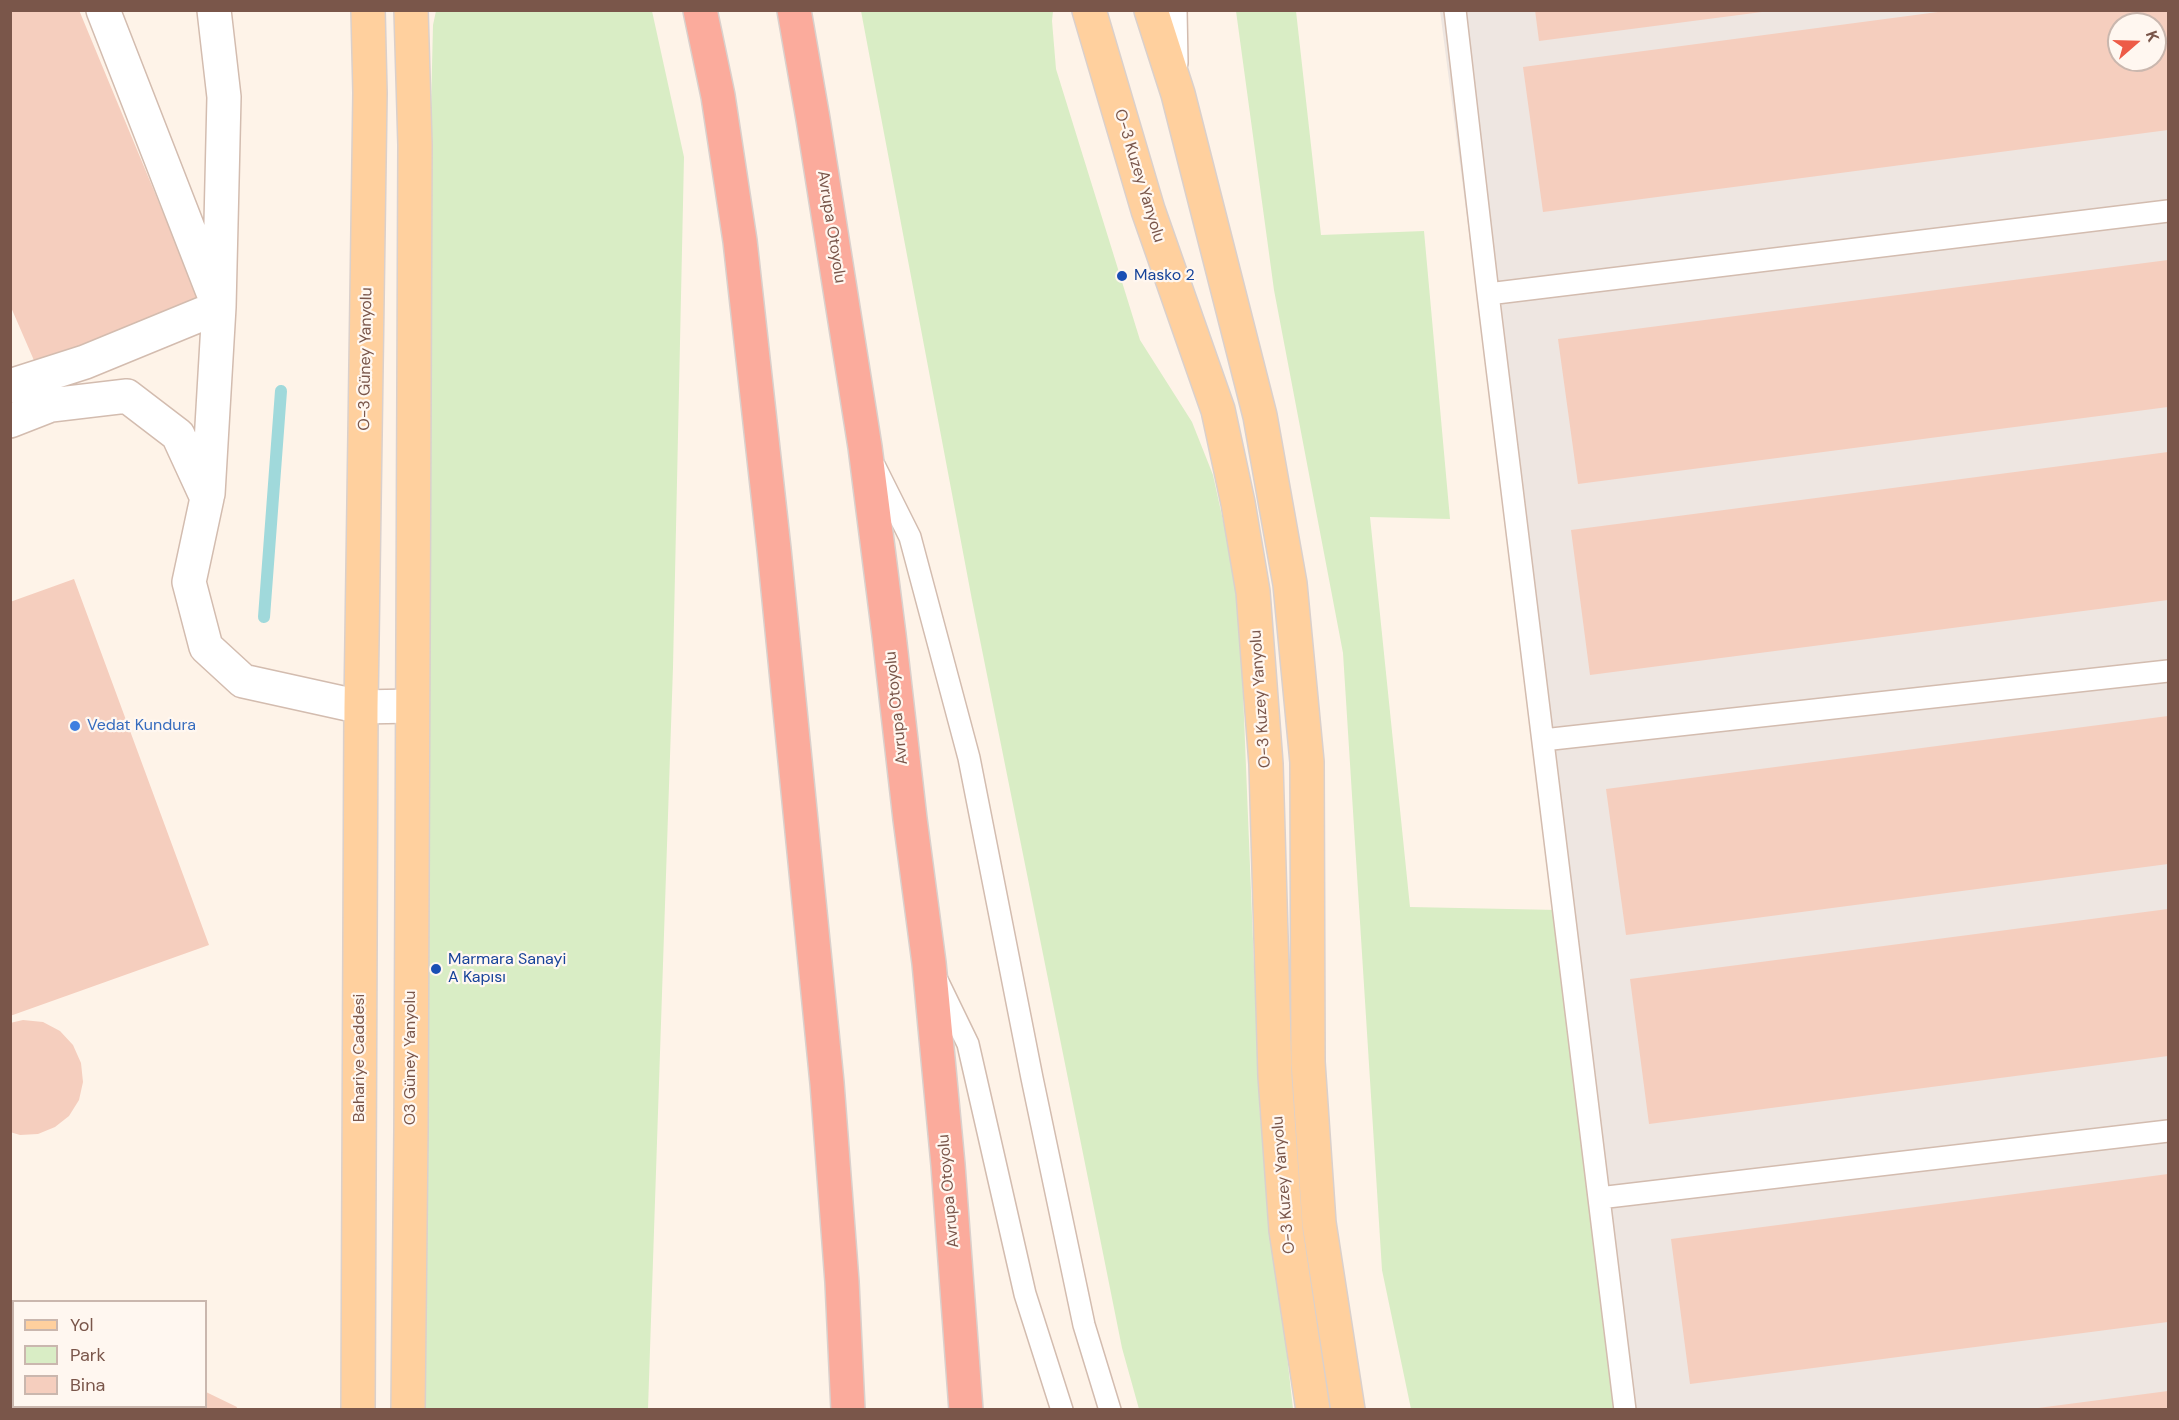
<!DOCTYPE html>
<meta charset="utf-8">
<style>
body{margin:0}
#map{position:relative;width:2179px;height:1420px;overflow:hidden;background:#fef3e8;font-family:"DM Sans",sans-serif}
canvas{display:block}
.frame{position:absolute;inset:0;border:12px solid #7a564a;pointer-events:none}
.legend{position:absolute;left:12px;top:1300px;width:195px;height:108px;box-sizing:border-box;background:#fff7f0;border:2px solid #cab7ae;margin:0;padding:8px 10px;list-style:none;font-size:18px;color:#7a564a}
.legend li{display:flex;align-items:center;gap:12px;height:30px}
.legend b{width:30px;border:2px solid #cab7ae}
.north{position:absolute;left:2107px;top:12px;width:60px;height:60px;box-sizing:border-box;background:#fff7f0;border:2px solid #cab7ae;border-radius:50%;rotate:70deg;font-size:16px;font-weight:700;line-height:24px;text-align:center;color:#7a564a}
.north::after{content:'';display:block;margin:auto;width:21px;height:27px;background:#ed5b47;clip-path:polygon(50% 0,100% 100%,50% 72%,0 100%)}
</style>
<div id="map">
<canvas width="2179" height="1420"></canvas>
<div class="frame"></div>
<ul class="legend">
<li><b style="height:8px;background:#ffd09e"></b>Yol</li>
<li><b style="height:16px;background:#d9edc5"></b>Park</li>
<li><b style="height:16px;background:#f5cebe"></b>Bina</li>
</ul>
<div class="north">K</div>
</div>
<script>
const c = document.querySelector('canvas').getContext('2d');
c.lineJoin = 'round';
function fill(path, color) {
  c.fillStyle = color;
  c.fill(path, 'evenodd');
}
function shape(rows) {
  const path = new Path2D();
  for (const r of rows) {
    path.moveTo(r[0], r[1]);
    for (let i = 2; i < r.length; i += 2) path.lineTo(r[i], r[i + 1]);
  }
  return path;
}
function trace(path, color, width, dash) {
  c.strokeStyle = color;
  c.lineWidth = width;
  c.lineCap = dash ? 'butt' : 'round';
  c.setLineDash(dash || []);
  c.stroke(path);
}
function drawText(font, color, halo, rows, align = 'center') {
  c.font = font + ' "DM Sans",sans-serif';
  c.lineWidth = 4.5;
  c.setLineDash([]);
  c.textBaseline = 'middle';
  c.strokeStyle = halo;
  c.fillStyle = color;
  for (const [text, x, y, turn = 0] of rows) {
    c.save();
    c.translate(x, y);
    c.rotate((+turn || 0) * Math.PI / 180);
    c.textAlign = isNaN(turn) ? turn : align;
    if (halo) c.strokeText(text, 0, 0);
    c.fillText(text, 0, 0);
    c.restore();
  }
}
fill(shape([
 [1440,11,2168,11,2168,1409,1615,1409,1602,1252],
 [2119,24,2155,24,2155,60,2119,60]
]), '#eee6e1');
fill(shape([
 [436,11,652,11,684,157,673,667,648,1409,400,1410,433,25],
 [861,11,1053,11,1052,21,1056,69,1140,340,1192,422,1213,475,1239,593,1260,1115,1293,1409,1139,1409,1122,1348,972,600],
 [1236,11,1296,11,1321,235,1424,231,1450,519,1370,517,1410,907,1558,910,1615,1409,1411,1409,1382,1270,1343,653,1274,290]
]), '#d9edc5');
trace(shape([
 [264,617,281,391]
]), '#a0d9db', 12);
fill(shape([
 [10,10,79,10,201,304,39,372,10,305],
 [1535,10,1762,10,1762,12,1539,41],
 [1953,10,2168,10,2168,130,1543,212,1523,67],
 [2119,24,2155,24,2155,60,2119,60],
 [2168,260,2168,407,1578,484,1558,339],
 [2168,452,2168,600,1590,675,1571,530],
 [74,579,209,945,10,1016,10,602],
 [2168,716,2168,864,1626,935,1606,789],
 [2168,909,2168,1056,1649,1124,1630,979],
 [23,1020,43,1022,60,1031,73,1045,81,1063,83,1082,79,1100,69,1116,55,1127,38,1134,20,1135,10,1132,10,1023],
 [2168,1174,2168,1322,1690,1384,1671,1239],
 [2168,1391,2168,1410,2038,1410,2038,1408],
 [206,1392,237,1407,236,1410,14,1410,16,1406,206,1406]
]), '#f5cebe');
const lane = shape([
 [1176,10,1177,63],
 [1455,10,1488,294,1625,1410],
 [1488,294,2168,211],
 [875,467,910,537,969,758,1032,1078,1084,1325,1110,1410],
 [1543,740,2168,671],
 [937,980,968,1044,1025,1294,1062,1410],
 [1599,1198,2168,1131]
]);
const street = shape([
 [103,10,214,295],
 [10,386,85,362,219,307],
 [10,421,51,405,127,396,178,435,207,498,189,582,206,647,243,681,361,707,412,706],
 [208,494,219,307,224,97,214,10]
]);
const primary = shape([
 [1089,10,1148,210,1218,410,1238,503,1253,592,1266,764,1275,1076,1286,1230,1313,1410],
 [1151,10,1178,94,1260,416,1290,584,1307,762,1308,1062,1319,1223,1348,1410],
 [358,1410,361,707,370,93,368,10],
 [408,1410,411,1131,415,145,411,10]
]);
const highway = shape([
 [700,10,718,96,740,241,774,549,827,1083,842,1282,848,1410],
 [794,10,813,119,865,447,889,635,910,819,929,963,948,1165,966,1410]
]);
trace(lane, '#d3bcaf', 24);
trace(street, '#d3bcaf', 36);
trace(primary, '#dad0cc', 36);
trace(highway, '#dad0cc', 36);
trace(lane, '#fff', 21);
trace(street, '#fff', 33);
trace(primary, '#ffd09e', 33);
trace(highway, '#fbab9c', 33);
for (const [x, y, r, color] of [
 [1122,276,6,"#1a4fb4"],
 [75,726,6,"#3f7fe0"],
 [436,969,6,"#1a4fb4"]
]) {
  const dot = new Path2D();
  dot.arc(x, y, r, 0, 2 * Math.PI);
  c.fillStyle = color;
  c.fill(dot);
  trace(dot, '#fff7f0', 2);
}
drawText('16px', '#7a564a', '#fff7f0', [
 ["O-3 Kuzey Yanyolu",1139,176,73],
 ["Avrupa Otoyolu",831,227,81],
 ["O-3 Güney Yanyolu",366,359,-89],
 ["O-3 Kuzey Yanyolu",1261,699,-94],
 ["Avrupa Otoyolu",897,708,-96],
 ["Bahariye Caddesi",360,1058,-90],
 ["O3 Güney Yanyolu",411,1058,-90],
 ["O-3 Kuzey Yanyolu",1284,1185,-95],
 ["Avrupa Otoyolu",949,1191,-95]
]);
drawText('16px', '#164399', '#fff7f0', [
 ["Masko 2",1134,276],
 ["Marmara Sanayi",448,960],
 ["A Kapısı",448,978]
], 'left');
drawText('16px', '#366cbe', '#fff7f0', [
 ["Vedat Kundura",87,726]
], 'left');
</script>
